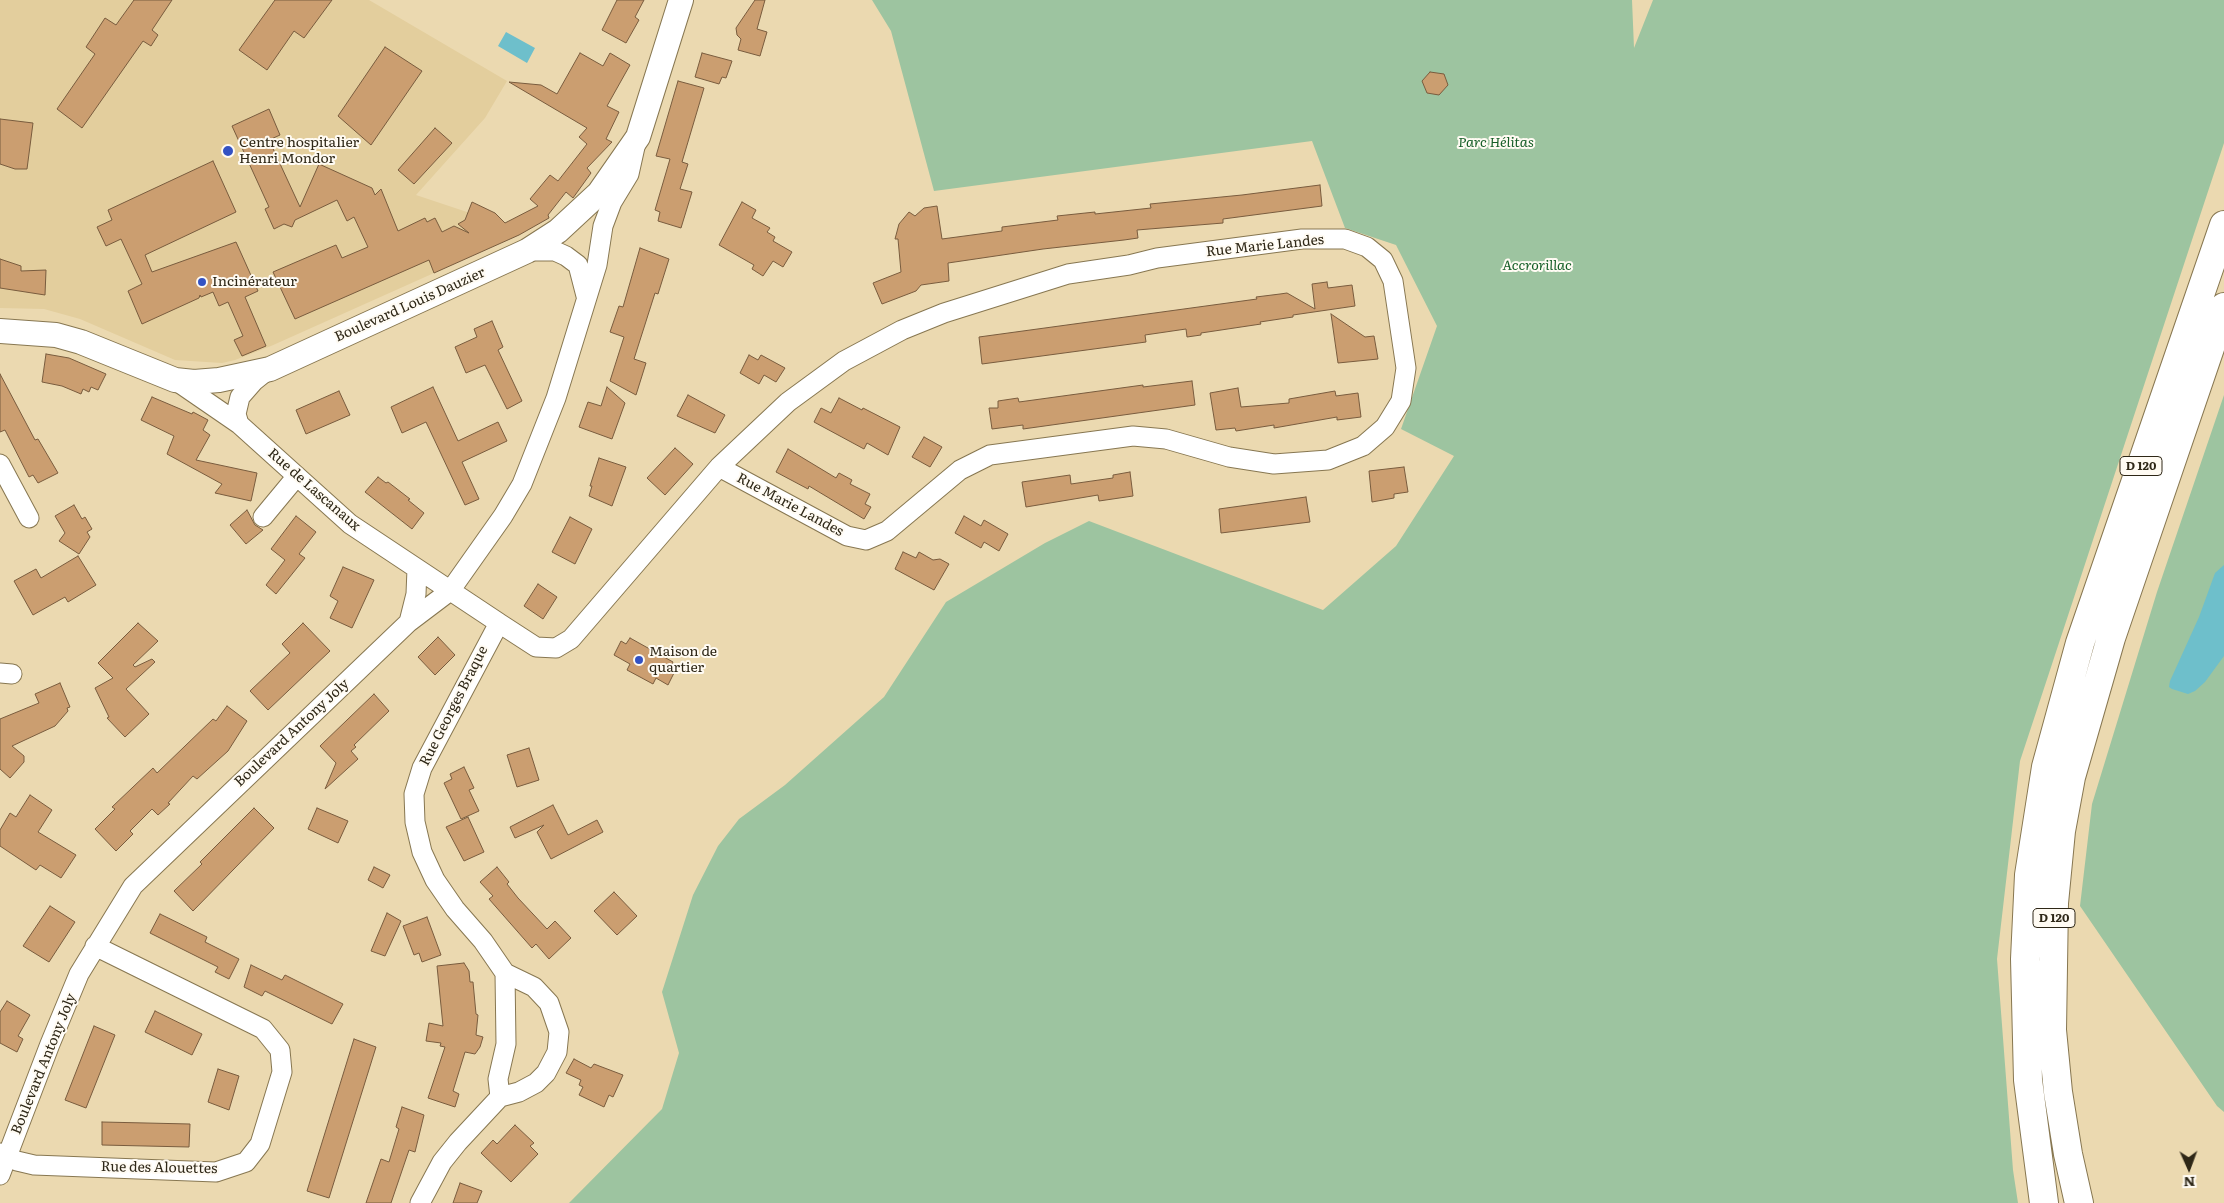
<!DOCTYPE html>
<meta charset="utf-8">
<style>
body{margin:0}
#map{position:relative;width:2224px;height:1203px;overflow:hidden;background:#ebd9b0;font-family:Literata,serif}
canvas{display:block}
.north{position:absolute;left:2164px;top:1143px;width:50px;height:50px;-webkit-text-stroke:4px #fffbf3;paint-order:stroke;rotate:178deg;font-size:14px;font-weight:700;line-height:20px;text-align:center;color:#2e2717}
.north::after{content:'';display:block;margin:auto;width:18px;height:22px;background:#2e2717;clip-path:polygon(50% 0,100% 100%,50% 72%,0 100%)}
</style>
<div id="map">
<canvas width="2224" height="1203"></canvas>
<div class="north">N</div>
</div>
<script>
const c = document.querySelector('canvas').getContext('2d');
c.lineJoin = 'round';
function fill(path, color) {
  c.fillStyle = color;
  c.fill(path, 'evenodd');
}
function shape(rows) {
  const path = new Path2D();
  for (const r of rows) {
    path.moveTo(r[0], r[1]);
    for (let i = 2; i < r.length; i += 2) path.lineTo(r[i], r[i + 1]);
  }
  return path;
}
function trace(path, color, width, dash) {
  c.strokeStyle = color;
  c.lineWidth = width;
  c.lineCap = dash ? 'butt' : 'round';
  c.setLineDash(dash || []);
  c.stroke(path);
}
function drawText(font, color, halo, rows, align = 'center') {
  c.font = font + ' Literata,serif';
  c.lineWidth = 4;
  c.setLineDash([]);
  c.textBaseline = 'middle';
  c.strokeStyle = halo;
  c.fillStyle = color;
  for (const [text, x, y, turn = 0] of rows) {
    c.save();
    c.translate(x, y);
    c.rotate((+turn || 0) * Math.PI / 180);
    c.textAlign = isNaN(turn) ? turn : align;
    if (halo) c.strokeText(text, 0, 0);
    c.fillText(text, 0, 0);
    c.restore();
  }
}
fill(shape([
 [0,0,369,0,507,81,485,118,416,195,497,222,444,268,434,273,271,346,235,360,222,363,175,360,80,319,44,309,0,308]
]), '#e3ce9d');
fill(shape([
 [872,0,1632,0,1634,48,1653,0,2224,0,2224,143,2020,761,1997,959,2013,1170,2018,1203,569,1203,662,1109,679,1053,662,992,693,895,718,846,739,819,785,785,884,697,946,602,1045,543,1089,521,1323,610,1396,546,1454,456,1401,429,1437,326,1396,245,1345,228,1312,141,934,191,891,31],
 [2224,395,2224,1112,2217,1106,2080,906,2092,804,2157,592]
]), '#9dc4a0');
fill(shape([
 [506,32,535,48,527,63,498,46],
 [2224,565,2224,656,2205,682,2195,691,2188,694,2172,689,2169,687,2170,681,2199,617,2215,573]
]), '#6ebfcb');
const building = shape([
 [134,0,172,0,152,30,158,35,151,46,143,41,82,128,57,109,95,54,86,47,105,18,116,25,134,0],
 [275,0,332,0,304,38,294,31,267,70,239,50,275,0],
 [617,0,644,0,635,17,639,20,626,43,602,30,617,0],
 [755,0,765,0,757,29,767,32,760,56,738,50,741,39,737,35,736,28,755,0],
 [385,47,422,71,371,145,338,116,385,47],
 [580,53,603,66,610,53,630,65,607,106,619,112,606,139,612,142,587,168,591,173,573,198,566,192,548,215,549,218,519,235,434,273,429,260,295,319,273,272,336,245,342,258,368,247,354,217,347,221,337,200,295,220,292,227,284,224,274,229,265,209,269,207,232,126,269,109,280,135,269,140,300,207,319,164,372,188,375,195,381,189,398,231,425,218,427,222,435,218,442,232,454,226,469,233,458,224,465,220,472,202,495,213,505,223,538,206,530,199,550,175,558,181,587,144,579,137,587,128,509,82,541,85,557,94,580,53],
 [702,53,732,61,726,78,722,77,719,84,695,77,702,53],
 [1430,72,1444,74,1448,85,1439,95,1427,93,1422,81,1430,72],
 [678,81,704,88,682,162,688,164,680,189,692,192,681,228,658,221,660,212,655,210,670,159,656,156,678,81],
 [0,119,33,123,27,169,15,169,0,164,0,119],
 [435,128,452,143,414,184,398,170,435,128],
 [213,161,236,212,145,255,152,272,236,242,258,291,245,297,266,346,242,356,234,340,243,336,228,302,219,306,213,292,201,297,200,295,199,298,142,324,128,291,142,284,121,239,106,246,97,227,112,220,108,210,213,161],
 [1320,185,1322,206,1223,219,1223,223,1137,230,1138,238,1124,240,1043,249,948,263,949,281,921,285,916,291,882,304,873,283,901,272,898,239,895,239,899,224,909,212,915,216,924,208,937,206,942,239,1002,231,1002,227,1058,220,1057,216,1095,212,1095,214,1151,208,1150,204,1242,195,1320,185],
 [742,202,756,210,752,218,770,228,767,232,775,237,773,241,792,252,783,267,773,261,763,276,752,269,754,265,719,245,742,202],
 [640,248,669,259,658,294,655,293,634,359,646,363,636,395,610,381,624,337,610,332,619,306,623,307,640,248],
 [0,259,21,266,21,271,46,270,45,295,0,288,0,259],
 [1327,282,1328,288,1352,285,1355,306,1293,315,1293,317,1260,322,1261,324,1201,333,1201,335,1187,337,1186,329,1145,335,1146,342,982,364,979,337,1257,299,1256,297,1280,294,1287,293,1315,309,1312,284,1327,282],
 [1331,314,1365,337,1374,336,1378,359,1338,363,1331,314],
 [492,321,503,347,498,350,522,401,507,409,485,365,466,373,455,347,477,337,474,329,492,321],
 [46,354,69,358,106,374,98,390,91,387,89,392,83,389,81,394,62,386,42,382,46,354],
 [749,355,758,360,761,355,785,368,776,382,764,375,759,384,740,373,749,355],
 [0,374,35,440,38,439,58,473,38,483,33,475,29,477,5,430,0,432,0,374],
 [1192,381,1195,405,1023,429,1023,425,992,429,989,408,998,408,998,401,1018,398,1019,402,1143,385,1143,387,1192,381],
 [433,387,458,441,498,422,507,441,462,462,479,499,465,505,426,422,402,433,391,407,433,387],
 [607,387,625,403,612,439,579,427,588,402,601,406,607,387],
 [1238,388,1241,407,1289,403,1289,399,1335,391,1336,396,1358,393,1361,417,1337,420,1337,417,1274,428,1274,425,1236,431,1235,428,1216,430,1210,393,1238,388],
 [339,391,350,415,306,434,296,410,339,391],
 [688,395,725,415,715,433,677,416,688,395],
 [152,397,192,414,193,412,208,420,203,430,210,435,196,460,257,473,251,501,215,493,222,484,167,454,174,436,141,420,152,397],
 [839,398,862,410,863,408,900,427,888,455,867,443,864,449,814,422,821,408,831,413,839,398],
 [924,437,942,447,930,467,912,457,924,437],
 [675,448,693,464,665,495,647,478,675,448],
 [788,449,836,478,839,473,852,480,850,484,870,494,865,504,871,507,864,519,809,486,808,489,776,472,788,449],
 [599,458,626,467,612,506,589,496,592,486,590,486,599,458],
 [1404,467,1408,492,1394,494,1394,498,1372,502,1369,471,1404,467],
 [1130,472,1133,496,1099,501,1098,495,1026,507,1022,482,1070,475,1071,484,1113,478,1113,475,1130,472],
 [378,477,386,483,388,482,410,499,408,500,424,513,412,529,365,492,378,477],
 [1306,497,1310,522,1221,533,1219,509,1306,497],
 [74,505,82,519,85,517,92,529,87,532,90,537,79,554,59,541,65,533,55,516,74,505],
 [247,510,255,525,263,530,246,544,230,525,247,510],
 [296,516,316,532,299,554,305,558,276,594,266,585,285,560,271,549,296,516],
 [964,516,981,526,984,520,1008,534,999,551,984,542,981,548,955,533,964,516],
 [570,517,592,529,575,564,552,552,570,517],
 [903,552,916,558,919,552,933,560,940,559,949,564,934,590,895,569,903,552],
 [78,556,96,585,68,602,65,597,33,615,14,581,36,569,41,578,78,556],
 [343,567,374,580,352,628,330,618,338,601,330,596,343,567],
 [538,584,557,597,543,619,524,606,538,584],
 [138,623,158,641,133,665,135,667,152,659,155,662,126,689,149,714,125,737,107,718,109,717,95,688,113,678,98,663,138,623],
 [303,623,330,651,268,710,250,691,290,653,282,644,303,623],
 [438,637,455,655,435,675,418,657,438,637],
 [630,638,673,662,670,668,675,671,668,685,656,678,653,684,627,670,630,664,614,655,621,641,626,644,630,638],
 [60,683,70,707,67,708,68,711,55,726,12,746,24,756,24,762,10,778,0,769,0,719,39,703,35,694,60,683],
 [374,694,389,711,354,745,356,747,351,751,358,759,325,789,336,763,320,746,374,694],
 [227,706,247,721,228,751,197,779,193,776,168,803,170,804,158,815,152,809,130,831,133,834,116,851,95,829,115,809,112,807,153,768,157,773,213,719,216,721,227,706],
 [529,748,539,780,517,787,507,755,529,748],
 [464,767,474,788,469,790,479,811,461,819,444,783,452,779,450,774,464,767],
 [30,795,52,810,38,832,76,855,61,878,40,865,36,870,0,846,0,830,10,813,16,817,30,795],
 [553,805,568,835,597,820,603,832,551,859,537,832,544,825,515,838,510,827,553,805],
 [254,808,274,828,193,911,174,891,202,864,200,862,254,808],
 [317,808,348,821,338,843,308,829,317,808],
 [468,817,484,852,464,861,446,827,468,817],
 [374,867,390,875,383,888,368,880,374,867],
 [497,867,509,882,507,884,518,898,547,929,555,921,571,938,549,959,536,944,532,948,489,899,493,896,480,882,497,867],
 [614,892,637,916,617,935,594,911,614,892],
 [50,906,75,922,49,962,23,946,50,906],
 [387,913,401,921,385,956,371,951,387,913],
 [160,914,207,937,205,942,239,959,229,979,215,972,218,967,150,933,160,914],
 [427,917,441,955,422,962,419,953,414,955,403,926,427,917],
 [464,963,469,971,470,982,473,982,476,1014,478,1015,476,1035,483,1037,480,1047,475,1054,465,1052,453,1091,459,1094,455,1107,428,1098,445,1047,440,1046,441,1043,426,1041,429,1023,443,1026,437,966,464,963],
 [251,965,282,980,285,975,343,1004,332,1024,265,991,262,996,244,987,251,965],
 [7,1001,30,1015,18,1036,23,1039,17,1052,0,1043,0,1012,7,1001],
 [155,1011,202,1034,192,1055,145,1032,155,1011],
 [94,1026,115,1035,86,1108,65,1100,94,1026],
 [354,1039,376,1047,329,1198,307,1191,354,1039],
 [574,1059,591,1068,594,1064,623,1075,613,1097,609,1095,604,1107,579,1095,583,1087,579,1085,581,1080,566,1073,574,1059],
 [218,1069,239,1076,229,1110,208,1102,218,1069],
 [402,1107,424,1115,415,1152,409,1150,391,1203,366,1203,381,1159,389,1162,399,1129,396,1127,402,1107],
 [102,1122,190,1124,189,1147,102,1145,102,1122],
 [515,1125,534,1143,530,1146,538,1154,511,1182,481,1153,493,1140,497,1144,515,1125],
 [460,1183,482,1191,477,1203,453,1203,460,1183]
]);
fill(building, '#cb9e70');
trace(building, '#795c3e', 1);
const minor = shape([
 [527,251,555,251,566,256,578,265,586,296],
 [269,369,254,381,240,397,236,414,239,424,350,524,499,623,422,768,414,794,415,822,422,852,435,880,455,909,483,941,505,973,534,987,549,1003,559,1032,557,1052,546,1073,536,1083,519,1092,500,1097,458,1142,442,1162,420,1203],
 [175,380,239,424],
 [0,464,29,518],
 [263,517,297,476],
 [409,622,416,594,417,569],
 [499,623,536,647,556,648,571,639,719,467,788,402,844,361,902,330,944,313,1068,274,1129,265,1157,258,1302,239,1345,239,1367,247,1383,260,1393,281,1406,368,1401,401,1385,427,1363,446,1328,460,1274,464,1229,457,1166,439,1133,436,990,455,960,470,887,531,866,540,847,536,719,467],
 [0,673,12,674],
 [500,1097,498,1079,506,1044,505,973],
 [0,1153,17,1161,34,1165,216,1172,246,1162,260,1144,282,1072,280,1050,263,1029,95,946],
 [0,1175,50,1044,79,974,133,886,409,622,450,591,503,516,522,484,556,398,597,265,603,226,612,202,629,174,635,147]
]);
const major = shape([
 [0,331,56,335,81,342,175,380,194,382,219,380,270,369,527,251,558,231,599,193,638,137,681,0]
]);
const highway = shape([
 [2044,1203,2028,1080,2025,959,2029,875,2046,767,2080,643,2224,225],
 [2079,1203,2068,1154,2058,1092,2052,1030,2054,903,2061,831,2071,777,2111,638,2224,307]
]);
trace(minor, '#877751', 21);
trace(major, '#877751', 26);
trace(highway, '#877751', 30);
trace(minor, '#fff', 19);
trace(major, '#fff', 24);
trace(highway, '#fff', 28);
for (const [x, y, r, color] of [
 [228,151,6,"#3352c3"],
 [202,282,5,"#3352c3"],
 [639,660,5,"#3352c3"]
]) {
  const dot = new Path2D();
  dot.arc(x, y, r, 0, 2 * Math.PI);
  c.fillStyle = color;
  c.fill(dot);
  trace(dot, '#fffbf3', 2);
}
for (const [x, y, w] of [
 [2141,466,42],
 [2054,918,42]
]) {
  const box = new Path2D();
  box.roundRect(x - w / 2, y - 9.5, w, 19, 4);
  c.fillStyle = '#fffbf3';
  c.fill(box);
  trace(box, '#2e2717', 1);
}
drawText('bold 12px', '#2e2717', null, [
 ["D 120",2141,466],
 ["D 120",2054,918]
]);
drawText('14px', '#2e2717', '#fffbf3', [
 ["Centre hospitalier",239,143],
 ["Henri Mondor",239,159],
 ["Incinérateur",212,282],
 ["Maison de",649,652],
 ["quartier",649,668]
], 'left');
drawText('italic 14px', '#155e27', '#fffbf3', [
 ["Parc Hélitas",1496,143],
 ["Accrorillac",1537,266]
]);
drawText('14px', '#2e2717', '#fffbf3', [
 ["Rue Marie Landes",1265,246,-6],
 ["Boulevard Louis Dauzier",410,305,-24],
 ["Rue de Lascanaux",314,490,41],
 ["Rue Marie Landes",790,505,28],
 ["Rue Georges Braque",454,706,-63],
 ["Boulevard Antony Joly",292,733,-43],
 ["Boulevard Antony Joly",44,1064,-68],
 ["Rue des Alouettes",159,1168,1]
]);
</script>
